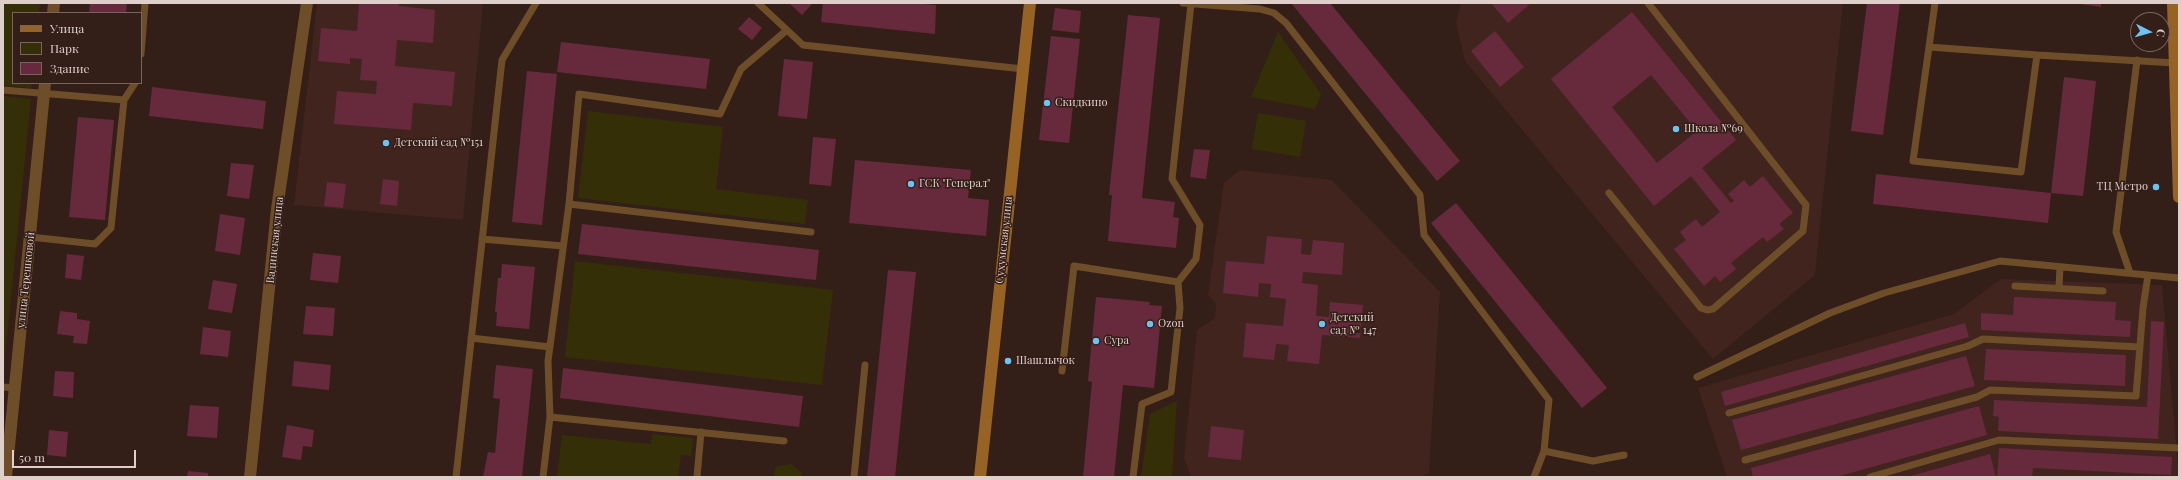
<!DOCTYPE html>
<meta charset="utf-8">
<style>
body{margin:0}
#map{position:relative;width:2182px;height:480px;overflow:hidden;background:#341e18;font-family:"Playfair Display",serif}
canvas{display:block}
.frame{position:absolute;inset:0;border:4px solid #decfcb;pointer-events:none}
.legend{position:absolute;left:12px;top:12px;width:130px;height:72px;box-sizing:border-box;background:#341e18;border:1px solid #786560;margin:0;padding:5px 7px;list-style:none;font-size:12px;color:#decfcb}
.legend li{display:flex;align-items:center;gap:8px;height:20px}
.legend b{width:20px;border:1px solid #786560}
.north{position:absolute;left:2130px;top:12px;width:40px;height:40px;box-sizing:border-box;background:#341e18;border:1px solid #786560;border-radius:50%;rotate:96deg;font-size:11px;font-weight:700;line-height:16px;text-align:center;color:#decfcb}
.north::after{content:'';display:block;margin:auto;width:14px;height:18px;background:#6cc3f2;clip-path:polygon(50% 0,100% 100%,50% 72%,0 100%)}
.scale{position:absolute;left:12px;top:450px;width:124px;height:18px;box-sizing:border-box;border:2px solid #decfcb;border-top:0;padding-left:5px;font-size:12px;line-height:14px;white-space:nowrap;color:#decfcb;-webkit-text-stroke:3px #341e18;paint-order:stroke}
</style>
<div id="map">
<canvas width="2182" height="480"></canvas>
<div class="frame"></div>
<ul class="legend">
<li><b style="height:5px;background:#966324"></b>Улица</li>
<li><b style="height:11px;background:#352f08"></b>Парк</li>
<li><b style="height:11px;background:#672a3d"></b>Здание</li>
</ul>
<div class="north">С</div>
<div class="scale">50 m</div>
</div>
<script>
const c = document.querySelector('canvas').getContext('2d');
c.lineJoin = 'round';
function fill(path, color) {
  c.fillStyle = color;
  c.fill(path, 'evenodd');
}
function shape(rows) {
  const path = new Path2D();
  for (const r of rows) {
    path.moveTo(r[0], r[1]);
    for (let i = 2; i < r.length; i += 2) path.lineTo(r[i], r[i + 1]);
  }
  return path;
}
function trace(path, color, width, dash) {
  c.strokeStyle = color;
  c.lineWidth = width;
  c.lineCap = dash ? 'butt' : 'round';
  c.setLineDash(dash || []);
  c.stroke(path);
}
function drawText(font, color, halo, rows, align = 'center') {
  c.font = font + ' "Playfair Display",serif';
  c.lineWidth = 3;
  c.setLineDash([]);
  c.textBaseline = 'middle';
  c.strokeStyle = halo;
  c.fillStyle = color;
  for (const [text, x, y, turn = 0] of rows) {
    c.save();
    c.translate(x, y);
    c.rotate((+turn || 0) * Math.PI / 180);
    c.textAlign = isNaN(turn) ? turn : align;
    if (halo) c.strokeText(text, 0, 0);
    c.fillText(text, 0, 0);
    c.restore();
  }
}
fill(shape([
 [317,3,483,3,463,220,294,205],
 [1461,3,1843,3,1815,275,1713,359,1465,61,1456,23],
 [1240,170,1332,180,1440,292,1429,473,1421,477,1191,477,1184,458,1197,330,1215,318,1216,304,1208,295,1224,183],
 [2001,279,2162,285,2179,477,1727,477,1698,388,1954,314]
]), '#41241e');
fill(shape([
 [3,3,40,3,39,13,13,13,13,83,32,83,31,88,3,85],
 [1278,32,1321,94,1315,109,1251,97],
 [3,96,31,99,3,376],
 [588,111,723,127,716,189,808,200,805,224,578,198],
 [1258,113,1306,121,1300,157,1252,149],
 [575,261,833,290,822,385,565,357],
 [1177,401,1172,477,1141,477,1150,414],
 [652,434,693,438,691,456,681,455,678,477,557,477,562,435,651,444],
 [791,464,802,473,801,477,773,477,776,467]
]), '#352f08');
fill(shape([
 [90,3,127,3,126,13,89,13],
 [359,3,399,3,399,6,435,10,433,43,397,40,395,66,455,72,452,106,413,103,411,130,334,124,337,91,376,94,377,81,360,80,362,59,350,58,350,64,318,61,321,28,357,31],
 [789,3,813,3,802,15],
 [823,3,914,3,936,5,935,34,821,22],
 [1291,3,1330,3,1460,161,1437,181],
 [1491,3,1531,3,1508,23],
 [1867,3,1900,3,1883,135,1851,131],
 [2073,3,2101,3,2101,7],
 [1055,8,1081,11,1079,33,1052,30],
 [1632,12,1736,140,1702,168,1731,203,1734,201,1728,194,1744,180,1750,187,1763,176,1793,213,1779,224,1784,229,1767,242,1763,237,1731,263,1736,269,1720,282,1715,276,1704,286,1674,249,1686,240,1680,232,1696,219,1702,227,1720,212,1691,176,1654,206,1551,79],
 [1651,75,1697,131,1657,163,1612,107],
 [1128,15,1160,18,1142,198,1175,202,1173,217,1179,218,1176,248,1108,241,1112,195,1109,195],
 [749,17,762,28,752,40,738,29],
 [1495,31,1524,67,1500,87,1471,51],
 [1051,36,1080,39,1069,143,1039,140],
 [561,42,710,59,706,89,557,72],
 [784,59,813,62,807,119,778,116],
 [527,71,557,74,542,225,512,222],
 [2064,77,2096,81,2083,196,2051,193],
 [152,87,266,101,263,129,149,116],
 [78,117,114,120,105,220,69,217],
 [813,137,836,139,831,186,809,184],
 [1194,149,1210,150,1206,179,1190,177],
 [855,160,971,170,968,198,989,200,986,236,849,223],
 [231,163,254,165,249,199,227,196],
 [1876,174,2051,193,2048,223,1873,204],
 [383,179,399,181,397,206,380,204],
 [327,182,346,184,343,208,324,206],
 [1456,203,1607,388,1582,408,1431,223],
 [220,214,245,218,240,255,215,251],
 [582,224,819,250,816,280,578,254],
 [1267,236,1302,239,1301,254,1311,255,1313,240,1344,243,1342,275,1303,272,1302,283,1318,285,1316,316,1329,317,1330,302,1363,305,1360,338,1322,335,1319,364,1287,361,1289,345,1276,344,1274,360,1243,357,1246,323,1283,326,1286,299,1270,297,1271,284,1259,283,1258,297,1223,293,1226,261,1264,264],
 [313,253,341,256,338,283,310,280],
 [67,254,84,256,81,280,65,278],
 [502,264,535,267,529,329,496,326,497,312,495,312,498,278,501,278],
 [888,270,916,272,906,368,895,477,867,477],
 [213,280,237,284,232,313,208,309],
 [1096,297,1150,302,1149,305,1162,306,1154,388,1123,385,1114,477,1083,477,1092,382,1088,381],
 [2014,297,2116,302,2115,320,2131,321,2130,337,1981,330,1981,313,2013,315],
 [306,306,335,308,333,336,303,334],
 [60,311,77,313,77,319,90,321,87,344,73,343,74,336,57,334],
 [2151,321,2164,322,2158,439,1998,431,1999,417,1993,416,1994,400,2147,407],
 [1965,323,1969,337,1725,406,1721,392],
 [203,327,231,331,228,357,200,354],
 [1986,349,2126,355,2125,386,1984,380],
 [1966,356,1975,386,1741,450,1732,420],
 [294,361,331,365,329,390,292,386],
 [496,365,533,369,522,477,483,477,488,452,495,453,500,399,493,398],
 [563,368,803,396,799,427,560,398],
 [55,371,74,372,73,398,53,396],
 [190,405,219,407,217,438,187,436],
 [1979,406,1987,435,1836,477,1753,477,1751,468],
 [287,425,314,430,312,447,303,446,301,460,282,457],
 [1211,426,1244,430,1241,460,1208,457],
 [49,430,68,432,66,457,47,455],
 [1999,448,2172,457,2171,475,2033,468,2032,477,1997,477],
 [1990,454,1996,477,1907,477],
 [188,471,208,473,208,477,187,477]
]), '#672a3d');
trace(shape([
 [758,3,803,45,1023,69],
 [1183,3,1260,9,1274,13,1286,23,1420,195,1424,235,1549,400,1544,451,1534,477],
 [787,30,741,69,720,114,579,94,569,204,811,232],
 [1929,47,1935,3],
 [141,54,145,3],
 [2037,55,1929,47,1913,161,2021,172,2037,55,2175,63],
 [3,90,124,100,135,83],
 [1609,193,1701,308,1707,310,1713,309,1803,231,1806,205,1648,3],
 [569,204,548,361,550,417,784,441],
 [30,237,95,244,111,228,124,100],
 [482,239,563,246],
 [2130,273,2116,232,2137,60],
 [2015,286,2103,291],
 [2059,288,2060,267],
 [471,338,550,347],
 [1062,371,1074,266,1178,282,1196,259,1200,225,1172,179,1191,4],
 [1697,377,1830,313,1884,293,2000,261,2179,278],
 [3,387,15,388],
 [1729,413,1968,346,1983,339,2140,347],
 [1544,451,1593,461,1624,455],
 [1745,460,1977,397,1990,390,2136,396,2143,308,2148,275],
 [456,477,502,60,536,3],
 [543,477,550,417],
 [697,477,701,432],
 [854,477,865,365],
 [1133,477,1142,404,1171,392,1180,308,1178,282],
 [1870,477,1999,440,2179,448]
]), '#6e4d29', 7);
trace(shape([
 [53,13,54,3],
 [6,477,45,83],
 [250,477,277,209,307,3]
]), '#6e4d29', 12);
trace(shape([
 [2173,3,2179,197],
 [980,477,1030,3]
]), '#966324', 12);
for (const [x, y, r, color] of [
 [1047,103,4,"#6cc3f2"],
 [1676,129,4,"#6cc3f2"],
 [386,143,4,"#6cc3f2"],
 [911,184,4,"#6cc3f2"],
 [2156,187,4,"#6cc3f2"],
 [1150,324,4,"#6cc3f2"],
 [1322,324,4,"#6cc3f2"],
 [1096,341,4,"#6cc3f2"],
 [1008,361,4,"#6cc3f2"]
]) {
  const dot = new Path2D();
  dot.arc(x, y, r, 0, 2 * Math.PI);
  c.fillStyle = color;
  c.fill(dot);
  trace(dot, '#341e18', 1.5);
}
drawText('11px', '#decfcb', '#341e18', [
 ["Скидкино",1055,103],
 ["Школа №69",1684,129],
 ["Детский сад №151",394,143],
 ["ГСК \"Генерал\"",919,184],
 ["ТЦ Метро",2148,187,"right"],
 ["Детский",1330,318],
 ["сад № 147",1330,331],
 ["Ozon",1158,324],
 ["Сура",1104,341],
 ["Шашлычок",1016,361]
], 'left');
drawText('11px', '#decfcb', '#341e18', [
 ["Вадинская улица",275,240,-84],
 ["Сухумская улица",1004,240,-84],
 ["улица Терешковой",26,280,-84]
]);
</script>
